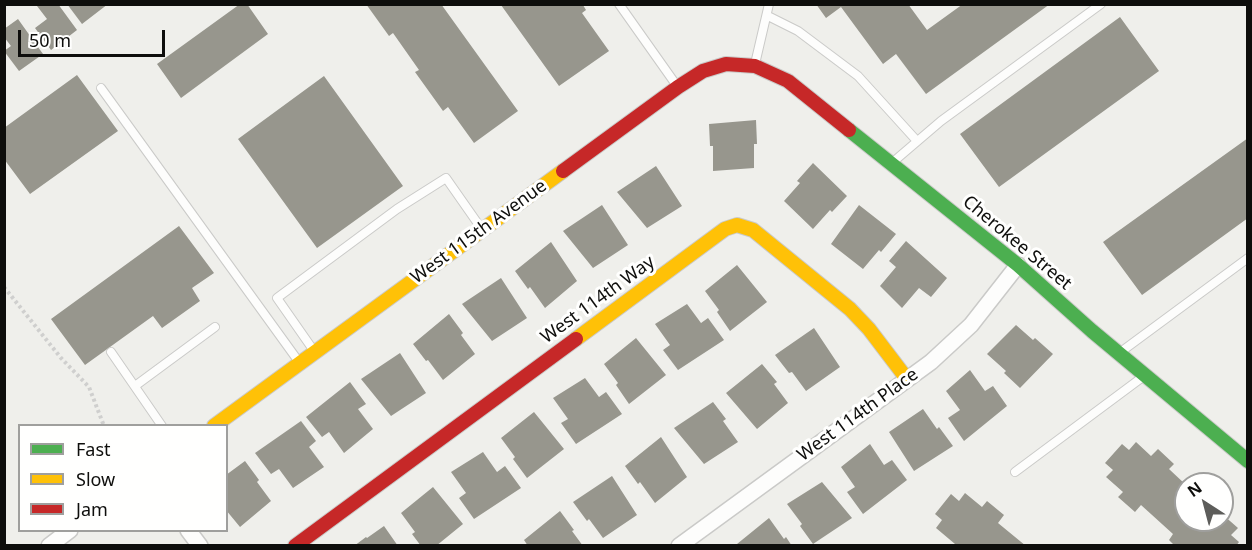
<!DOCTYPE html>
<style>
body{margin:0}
#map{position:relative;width:1252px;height:550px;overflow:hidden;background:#efefeb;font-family:"Noto Sans",sans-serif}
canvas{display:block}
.frame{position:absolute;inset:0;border:6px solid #0e0e0c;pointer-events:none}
.legend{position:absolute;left:18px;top:424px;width:210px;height:108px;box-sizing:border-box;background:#fffffe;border:2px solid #9f9f9d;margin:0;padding:8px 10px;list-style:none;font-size:18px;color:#0e0e0c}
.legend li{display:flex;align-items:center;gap:12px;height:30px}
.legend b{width:30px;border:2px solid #9f9f9d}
.north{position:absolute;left:1174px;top:472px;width:60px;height:60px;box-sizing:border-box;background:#fffffe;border:2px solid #9f9f9d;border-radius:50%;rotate:324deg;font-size:16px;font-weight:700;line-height:24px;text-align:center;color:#0e0e0c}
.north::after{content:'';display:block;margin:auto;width:21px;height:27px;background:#5d5d5a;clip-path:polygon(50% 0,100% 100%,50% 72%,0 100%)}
.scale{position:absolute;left:18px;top:30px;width:147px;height:27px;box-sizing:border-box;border:3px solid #0e0e0c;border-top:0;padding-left:8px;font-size:18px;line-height:21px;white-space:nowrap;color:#0e0e0c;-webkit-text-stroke:4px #fffffe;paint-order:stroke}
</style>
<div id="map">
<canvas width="1252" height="550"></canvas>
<div class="frame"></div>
<ul class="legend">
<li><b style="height:8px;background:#4caf50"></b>Fast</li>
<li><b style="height:8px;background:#ffc107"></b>Slow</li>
<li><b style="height:8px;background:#c62828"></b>Jam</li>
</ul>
<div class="north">N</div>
<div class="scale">50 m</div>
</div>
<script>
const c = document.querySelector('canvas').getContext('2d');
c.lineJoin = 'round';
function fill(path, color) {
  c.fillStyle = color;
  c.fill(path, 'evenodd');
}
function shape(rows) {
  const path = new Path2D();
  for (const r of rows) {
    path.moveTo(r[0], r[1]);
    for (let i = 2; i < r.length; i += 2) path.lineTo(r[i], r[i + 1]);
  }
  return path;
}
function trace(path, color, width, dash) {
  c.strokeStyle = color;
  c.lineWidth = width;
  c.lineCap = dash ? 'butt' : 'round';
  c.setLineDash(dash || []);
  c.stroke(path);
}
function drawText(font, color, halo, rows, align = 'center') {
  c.font = font + ' "Noto Sans",sans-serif';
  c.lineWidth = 6;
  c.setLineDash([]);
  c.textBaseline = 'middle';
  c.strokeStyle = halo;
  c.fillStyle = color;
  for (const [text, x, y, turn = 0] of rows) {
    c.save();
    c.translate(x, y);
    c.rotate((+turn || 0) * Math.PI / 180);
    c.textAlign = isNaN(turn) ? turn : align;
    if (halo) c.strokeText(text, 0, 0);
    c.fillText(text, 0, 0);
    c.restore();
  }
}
fill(shape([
 [39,4,58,4,77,30,51,50,35,28,47,19,37,6],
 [67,4,108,4,82,24],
 [240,4,247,4,268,34,181,98,157,64],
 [366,4,441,4,518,111,474,143,448,107,443,111,415,72,419,70,393,33,389,36],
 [816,4,908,4,927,30,963,4,1050,4,926,94,896,54,883,64,841,7,826,18],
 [501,5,583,5,586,10,582,13,609,51,559,86],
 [1120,17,1159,71,999,187,960,134],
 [18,19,43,54,19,71,4,51,11,46,4,37,4,29],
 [77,75,118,131,30,194,4,159,4,128],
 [324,76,403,186,317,248,238,139],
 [756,120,757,144,754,144,754,168,713,171,713,146,710,146,709,124],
 [1248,138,1248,218,1142,295,1103,242],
 [813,163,847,196,832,212,830,210,813,229,784,201,800,183,797,181],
 [656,166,682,206,647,228,617,192],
 [602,205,628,245,593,268,563,231],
 [859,205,896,234,881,252,879,250,863,269,831,244],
 [179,226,214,273,192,288,200,301,162,328,153,316,85,365,51,319],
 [906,241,947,278,931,297,919,288,902,308,880,286,896,267,889,261],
 [551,242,577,281,545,308,530,287,528,289,515,271],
 [737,265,767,302,730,331,717,312,719,310,705,291],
 [501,278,527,318,492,341,462,304],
 [687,304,701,323,708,318,724,340,678,370,663,350,670,345,655,324],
 [449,314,463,333,461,335,475,354,443,380,428,360,426,361,413,344],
 [1016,325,1033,340,1035,338,1053,354,1020,388,1004,373,1006,371,987,354],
 [814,328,840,367,806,391,792,372,789,373,775,355],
 [636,338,666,375,629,404,616,385,618,383,604,364],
 [400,353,426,393,391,416,361,379],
 [762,364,777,382,774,384,788,403,757,429,726,393],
 [970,370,985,391,993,386,1007,406,964,441,948,418,960,410,946,391],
 [585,378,599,397,606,392,622,414,576,444,561,423,568,419,553,398],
 [350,382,366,404,358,409,373,429,344,453,329,432,322,437,306,417],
 [713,402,726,419,723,421,738,442,704,464,674,428],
 [923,409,937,429,939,427,953,446,914,471,889,432],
 [534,412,564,449,527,478,513,459,515,457,501,438],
 [301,421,316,441,309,447,324,467,293,488,279,469,271,474,255,453],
 [661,437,687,477,655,503,640,482,638,484,625,466],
 [1136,442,1151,456,1158,449,1174,464,1169,469,1186,485,1186,520,1222,520,1222,514,1238,528,1231,535,1239,542,1236,546,1175,546,1169,540,1173,534,1141,505,1135,512,1118,497,1123,492,1106,477,1113,470,1105,463,1122,444,1129,450],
 [870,444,884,465,892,460,907,480,863,514,847,492,855,487,841,467],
 [483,452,497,472,505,466,521,488,474,519,459,498,466,493,451,472],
 [245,461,259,480,257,482,271,501,240,527,226,510,226,475],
 [612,476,637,515,603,538,589,519,587,521,573,502],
 [822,482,852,518,813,544,800,526,802,524,787,504],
 [433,487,463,524,436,546,421,546,412,534,415,532,401,513],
 [965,493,982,507,987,501,1004,515,998,523,1026,546,953,546,955,544,936,528,942,520,935,514,951,494,959,501],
 [560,511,574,530,572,531,583,546,528,546,524,540],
 [769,518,784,539,786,537,792,546,738,546,737,544],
 [384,526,398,546,354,546,366,537,367,538]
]), '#97968d');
const lane = shape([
 [619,4,677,86],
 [768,16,798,31,858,76,917,141],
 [755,64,769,4],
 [101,88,299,362],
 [893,162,941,121,1101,4],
 [314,351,277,298,397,209,446,178,481,228],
 [1122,351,1248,258],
 [111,352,162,426],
 [135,386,215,327],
 [1015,472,1144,376]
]);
const street = shape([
 [188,530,200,546],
 [49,546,70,530],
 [679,546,931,362,971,325,1018,265]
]);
const fast = shape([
 [849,130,1018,265,1092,331,1248,461]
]);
const slow = shape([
 [576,339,725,229,737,225,753,230,850,309,869,329,907,379],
 [214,426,563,171]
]);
const jam = shape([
 [563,171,678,87,703,71,726,64,755,66,788,81,849,130],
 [295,546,576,339]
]);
trace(lane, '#cacac8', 10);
trace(street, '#cacac8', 18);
trace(fast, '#cacac8', 16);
trace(slow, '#cacac8', 16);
trace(jam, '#cacac8', 16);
trace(shape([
 [4,287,61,358,89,387,104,426]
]), '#cfcfce', 4, [3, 3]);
trace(lane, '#fdfdfc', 8);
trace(street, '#fdfdfc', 15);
trace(fast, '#4caf50', 14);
trace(slow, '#ffc107', 14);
trace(jam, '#c62828', 14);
drawText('18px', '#0e0e0c', '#fffffe', [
 ["West 115th Avenue",479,232,-36],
 ["Cherokee Street",1017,243,40],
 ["West 114th Way",598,300,-36],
 ["West 114th Place",858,415,-36]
]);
</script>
